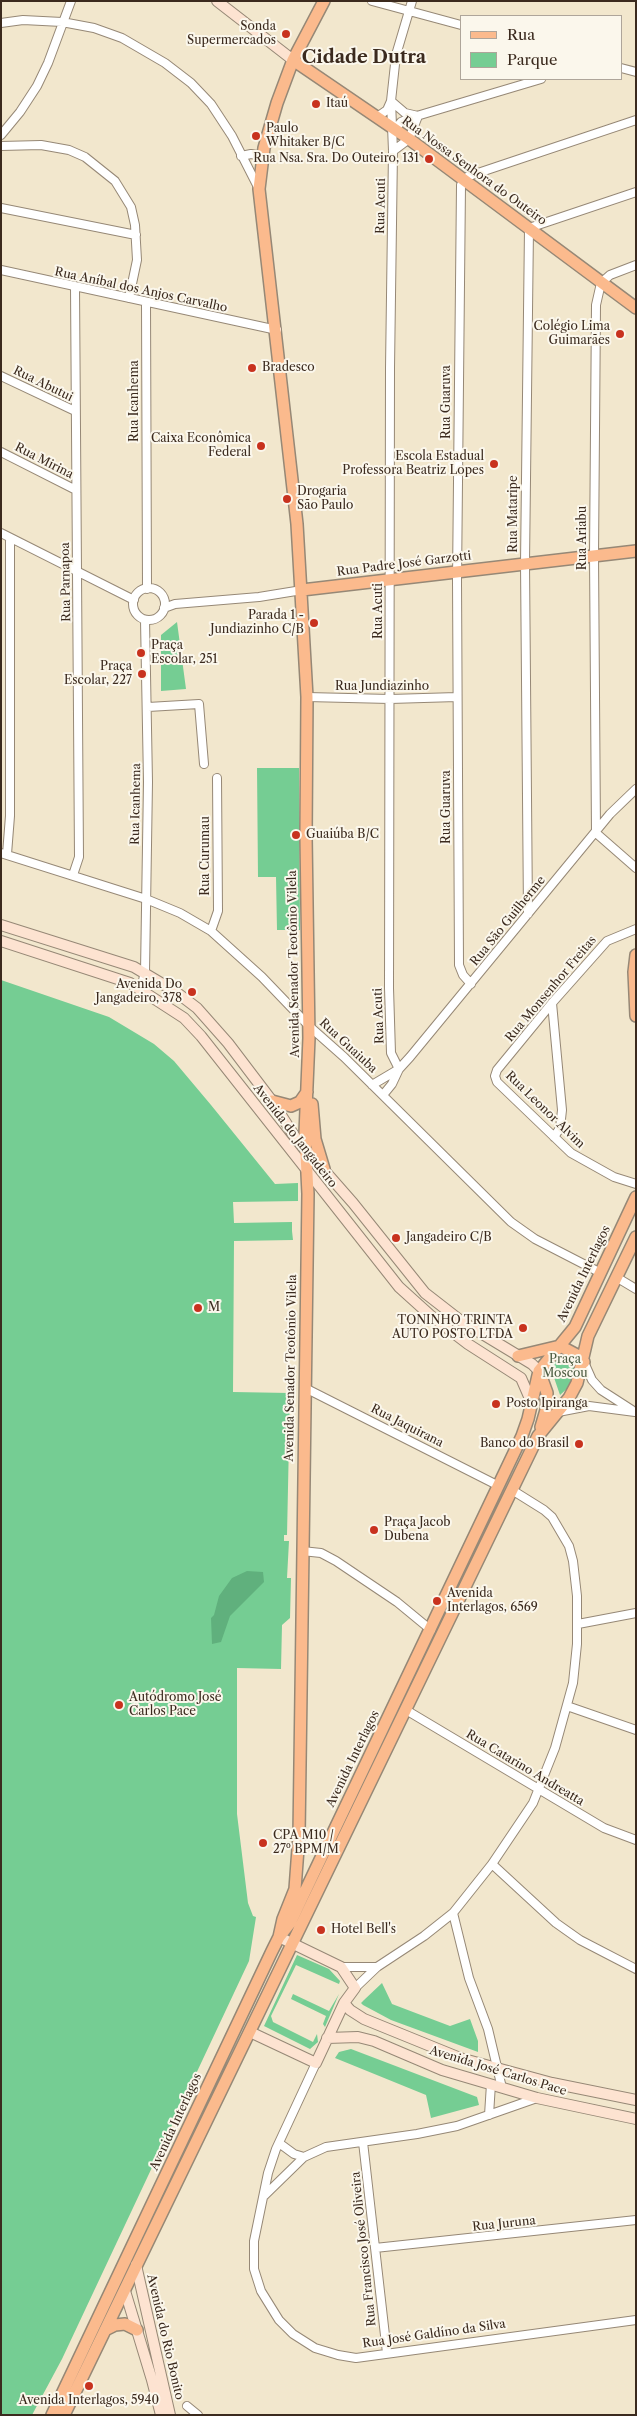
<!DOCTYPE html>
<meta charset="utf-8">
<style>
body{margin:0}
#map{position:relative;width:637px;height:2416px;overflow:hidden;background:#f2e7cd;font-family:"Libre Caslon Text",serif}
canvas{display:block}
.frame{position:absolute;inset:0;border:2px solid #3b2a1e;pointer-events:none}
.legend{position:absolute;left:460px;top:15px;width:162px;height:65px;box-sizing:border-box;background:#fbf7ec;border:1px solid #aea59a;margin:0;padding:6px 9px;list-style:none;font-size:15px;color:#3b2a1e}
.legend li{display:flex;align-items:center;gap:10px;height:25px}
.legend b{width:25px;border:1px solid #aea59a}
</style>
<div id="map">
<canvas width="637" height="2416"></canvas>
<div class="frame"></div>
<ul class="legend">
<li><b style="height:6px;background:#fbba8d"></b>Rua</li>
<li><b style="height:14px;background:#75cd93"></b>Parque</li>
</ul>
</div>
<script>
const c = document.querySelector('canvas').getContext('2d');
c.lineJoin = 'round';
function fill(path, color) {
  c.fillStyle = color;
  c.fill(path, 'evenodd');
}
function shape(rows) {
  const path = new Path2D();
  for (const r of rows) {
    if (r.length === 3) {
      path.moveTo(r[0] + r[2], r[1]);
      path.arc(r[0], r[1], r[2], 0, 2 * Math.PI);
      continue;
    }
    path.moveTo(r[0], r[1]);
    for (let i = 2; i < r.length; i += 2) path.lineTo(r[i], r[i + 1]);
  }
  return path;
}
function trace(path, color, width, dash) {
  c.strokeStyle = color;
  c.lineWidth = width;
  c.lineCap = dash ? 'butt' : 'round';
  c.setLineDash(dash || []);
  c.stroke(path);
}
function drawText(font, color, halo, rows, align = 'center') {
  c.font = font + ' "Libre Caslon Text",serif';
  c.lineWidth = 4;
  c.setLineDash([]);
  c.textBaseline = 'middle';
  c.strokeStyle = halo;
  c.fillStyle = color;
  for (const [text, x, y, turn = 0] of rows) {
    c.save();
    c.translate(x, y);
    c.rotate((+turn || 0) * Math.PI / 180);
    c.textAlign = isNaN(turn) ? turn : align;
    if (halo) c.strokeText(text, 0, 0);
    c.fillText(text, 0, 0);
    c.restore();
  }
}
fill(shape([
 [177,622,186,689,161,691,161,635],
 [257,768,299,768,300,930,277,930,276,877,258,877],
 [1,980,109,1017,154,1044,174,1061,211,1105,275,1184,298,1183,298,1201,233,1202,234,1223,292,1222,292,1231,293,1240,234,1241,233,1392,290,1393,287,1535,284,1535,284,1541,289,1541,287,1578,291,1578,290,1618,282,1625,281,1669,237,1668,237,1814,248,1903,253,1916,256,1917,249,1961,62,2359,32,2415,1,2415],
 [563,1351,578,1362,577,1371,570,1386,560,1395,550,1366],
 [297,1955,329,1969,340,1981,339,1984,296,1965,271,2016,273,2022,313,2042,317,2034,318,2042,310,2049,264,2026],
 [382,1983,392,2004,413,2012,450,2026,470,2019,478,2041,478,2052,391,2020,363,2005,361,2003,364,2000],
 [293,1994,329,2011,339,1994,325,2027,323,2024,326,2016,291,1999],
 [351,2049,477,2097,479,2105,431,2118,426,2095,335,2058,339,2052]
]), '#75cd93');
fill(shape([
 [247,1571,263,1572,264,1582,230,1616,221,1642,212,1644,211,1618,214,1615,219,1596,232,1578]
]), '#60b07d');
const street = shape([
 [372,1,461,25],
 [1,23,23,20,62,22,94,28,122,38,165,63,191,83,211,104,232,136,259,189],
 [621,68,636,72],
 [377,117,387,110,391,101,405,113,418,116,409,139,393,151],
 [395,129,401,122,410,118,541,79],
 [1,135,20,112,37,86,48,63,71,1],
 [1,146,41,145,69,150,85,157,115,181,131,207,135,225,137,260,129,298],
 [241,156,251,154,263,156],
 [1,208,136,235],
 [636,265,610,275,601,283,596,305,594,555,596,833,636,868],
 [1,270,277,330],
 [146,303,147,589],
 [1,376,75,411],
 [1,452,76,490],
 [1,533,134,600],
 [149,604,16],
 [164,608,175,604,259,597,302,590],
 [307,697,390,699,457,697],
 [148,707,199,704,204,764],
 [1,853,146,899,180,913,211,931,262,977,309,1026,344,1057,511,1222,535,1239,601,1273],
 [7,854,10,816,10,538],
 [73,875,79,857,75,287],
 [528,914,525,563,529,228,636,192],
 [636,929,607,941,552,1003,497,1070,495,1076,497,1082,571,1153,614,1177,636,1184],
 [211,931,218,911,217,778],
 [471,984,463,975,459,965,457,580,461,185,464,179,469,176,636,120],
 [141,989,145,972,148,782,145,620],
 [552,1003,562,1110,560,1128,554,1137],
 [399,1069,391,1053,389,988,390,368,393,151,391,101,396,55,412,1],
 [372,1085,399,1069,410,1057,610,814,636,789],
 [383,1095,392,1084,399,1069],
 [616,1277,636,1289],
 [584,1362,592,1380,601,1390,632,1410],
 [305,1388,499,1486],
 [558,1412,589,1406,635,1412],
 [302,1551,321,1553,336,1561,397,1602,431,1630],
 [578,1624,636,1613],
 [567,1706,636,1730],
 [406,1710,604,1828,636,1840],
 [492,1864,556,1923,580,1940,636,1969],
 [453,1913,469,1978,488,2029,502,2088],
 [341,1967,377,1967],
 [355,1988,377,1967,424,1936,453,1913,492,1864,533,1803,555,1748,573,1683,577,1644,577,1596,573,1561,569,1546,552,1517,544,1510,512,1490],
 [316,2063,276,2149,268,2173,254,2241,254,2269,261,2291,279,2320,293,2334,315,2348,338,2355,356,2358,636,2320],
 [489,2115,491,2084],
 [363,2142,387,2353],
 [279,2143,294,2154,304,2157],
 [264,2196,304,2157,326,2147,417,2134,457,2126,537,2098],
 [375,2248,636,2220],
 [187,2406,198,2415]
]);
const secondary = shape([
 [217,1,293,60],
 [1,925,134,967,176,992,197,1008,228,1043,272,1101,295,1137,353,1203,425,1293,461,1321,532,1364,539,1371],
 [1,941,130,983,184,1018,201,1036,399,1287,430,1315,468,1344,521,1378,531,1401],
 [344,2003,350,2010,364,2019,460,2058,552,2083,636,2100],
 [250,2032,316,2063,344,2003,355,1988,341,1967,279,1937],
 [327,2038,358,2037,374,2041,442,2070,537,2098,636,2119],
 [136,2265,170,2415],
 [125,2291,152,2380,161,2415]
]);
const primary = shape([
 [293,60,409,139,636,308],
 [302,590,636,551],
 [636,955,634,972,636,1016],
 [272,1101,291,1106,300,1102,307,1092],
 [312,1104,315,1139,324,1169],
 [518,1356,560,1346,577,1355,584,1362],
 [539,1371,547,1393,546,1410,541,1427],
 [279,1937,283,1919,295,1889,299,1835,308,1194,305,1133,309,1038,306,836,307,697,297,524,259,189,264,148,277,103,293,60,324,1],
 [105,2330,115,2325,125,2324,137,2330],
 [52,2415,272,1951,279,1937,290,1923,522,1436,528,1419,539,1371,575,1327,636,1197],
 [64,2415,538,1436,569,1398,577,1383,588,1336,636,1237]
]);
trace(street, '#968876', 10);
trace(secondary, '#968876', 12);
trace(primary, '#968876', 14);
trace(street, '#fff', 8);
trace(secondary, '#fde3d1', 10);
trace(primary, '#fbba8d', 11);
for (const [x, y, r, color] of [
 [286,34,5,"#c8321e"],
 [316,104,5,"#c8321e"],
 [256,136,5,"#c8321e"],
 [429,159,5,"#c8321e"],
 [620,334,5,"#c8321e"],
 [252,368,5,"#c8321e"],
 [261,446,5,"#c8321e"],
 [494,464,5,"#c8321e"],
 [287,499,5,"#c8321e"],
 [314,623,5,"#c8321e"],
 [141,653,5,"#c8321e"],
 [142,674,5,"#c8321e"],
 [296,835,5,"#c8321e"],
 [192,992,5,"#c8321e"],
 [396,1238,5,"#c8321e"],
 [198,1308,5,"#c8321e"],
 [523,1328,5,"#c8321e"],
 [496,1404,5,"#c8321e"],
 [579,1444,5,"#c8321e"],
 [374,1530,5,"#c8321e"],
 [437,1601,5,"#c8321e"],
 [119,1705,5,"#c8321e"],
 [263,1843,5,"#c8321e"],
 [321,1930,5,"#c8321e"],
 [89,2386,5,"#c8321e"]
]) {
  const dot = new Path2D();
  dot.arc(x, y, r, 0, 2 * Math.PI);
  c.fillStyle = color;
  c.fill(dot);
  trace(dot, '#fbf7ec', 2);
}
drawText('12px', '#3b2a1e', '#fbf7ec', [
 ["Sonda",276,27,"right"],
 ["Supermercados",276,41,"right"],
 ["Itaú",326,104],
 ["Paulo",266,129],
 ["Whitaker B/C",266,143],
 ["Rua Nsa. Sra. Do Outeiro, 131",419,159,"right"],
 ["Colégio Lima",610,327,"right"],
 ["Guimarães",610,341,"right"],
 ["Bradesco",262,368],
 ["Caixa Econômica",251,439,"right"],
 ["Federal",251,453,"right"],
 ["Escola Estadual",484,457,"right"],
 ["Professora Beatriz Lopes",484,471,"right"],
 ["Drogaria",297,492],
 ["São Paulo",297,506],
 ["Parada 1 -",304,616,"right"],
 ["Jundiazinho C/B",304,630,"right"],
 ["Praça",151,646],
 ["Escolar, 251",151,660],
 ["Praça",132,667,"right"],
 ["Escolar, 227",132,681,"right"],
 ["Guaiúba B/C",306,835],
 ["Avenida Do",182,985,"right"],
 ["Jangadeiro, 378",182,999,"right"],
 ["Jangadeiro C/B",406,1238],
 ["M",208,1308],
 ["TONINHO TRINTA",513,1321,"right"],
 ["AUTO POSTO LTDA",513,1335,"right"],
 ["Posto Ipiranga",506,1404],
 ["Banco do Brasil",569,1444,"right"],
 ["Praça Jacob",384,1523],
 ["Dubena",384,1537],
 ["Avenida",447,1594],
 ["Interlagos, 6569",447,1608],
 ["Autódromo José",129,1698],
 ["Carlos Pace",129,1712],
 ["CPA M10 /",273,1836],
 ["27º BPM/M",273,1850],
 ["Hotel Bell's",331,1930],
 ["Avenida Interlagos, 5940",89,2401,"center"]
], 'left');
drawText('12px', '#3b2a1e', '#fbf7ec', [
 ["Rua Nossa Senhora do Outeiro",474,171,36],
 ["Rua Acuti",381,206,-89],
 ["Rua Aníbal dos Anjos Carvalho",141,290,12],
 ["Rua Abutui",43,384,26],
 ["Rua Icanhema",135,401,-90],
 ["Rua Guaruva",447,402,-90],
 ["Rua Mirina",44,461,27],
 ["Rua Mataripe",514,514,-90],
 ["Rua Ariabu",583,538,-90],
 ["Rua Padre José Garzotti",404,564,-7],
 ["Rua Parnapoa",66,582,-91],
 ["Rua Acuti",379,611,-90],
 ["Rua Jundiazinho",382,687],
 ["Rua Icanhema",136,804,-89],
 ["Rua Guaruva",447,807,-90],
 ["Rua Curumau",206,856,-90],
 ["Rua São Guilherme",508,921,-51],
 ["Avenida Senador Teotônio Vilela",294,964,-91],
 ["Rua Monsenhor Freitas",551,989,-50],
 ["Rua Acuti",379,1016,-92],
 ["Rua Guaiuba",348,1046,43],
 ["Rua Leonor Alvim",545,1110,44],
 ["Avenida do Jangadeiro",295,1136,52],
 ["Avenida Interlagos",584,1274,-64],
 ["Avenida Senador Teotônio Vilela",291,1368,-89],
 ["Rua Jaquirana",407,1426,27],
 ["Avenida Interlagos",353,1759,-64],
 ["Rua Catarino Andreatta",525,1768,31],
 ["Avenida José Carlos Pace",498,2071,17],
 ["Avenida Interlagos",176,2122,-65],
 ["Rua Juruna",504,2224,-6],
 ["Rua Francisco José Oliveira",364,2249,-96],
 ["Rua José Galdíno da Silva",434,2334,-8],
 ["Avenida do Rio Bonito",165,2337,77]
]);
drawText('12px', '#4c5b41', '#fbf7ec', [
 ["Praça",565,1360],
 ["Moscou",565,1374]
]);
drawText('bold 18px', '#3b2a1e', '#fbf7ec', [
 ["Cidade Dutra",364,58]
]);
</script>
